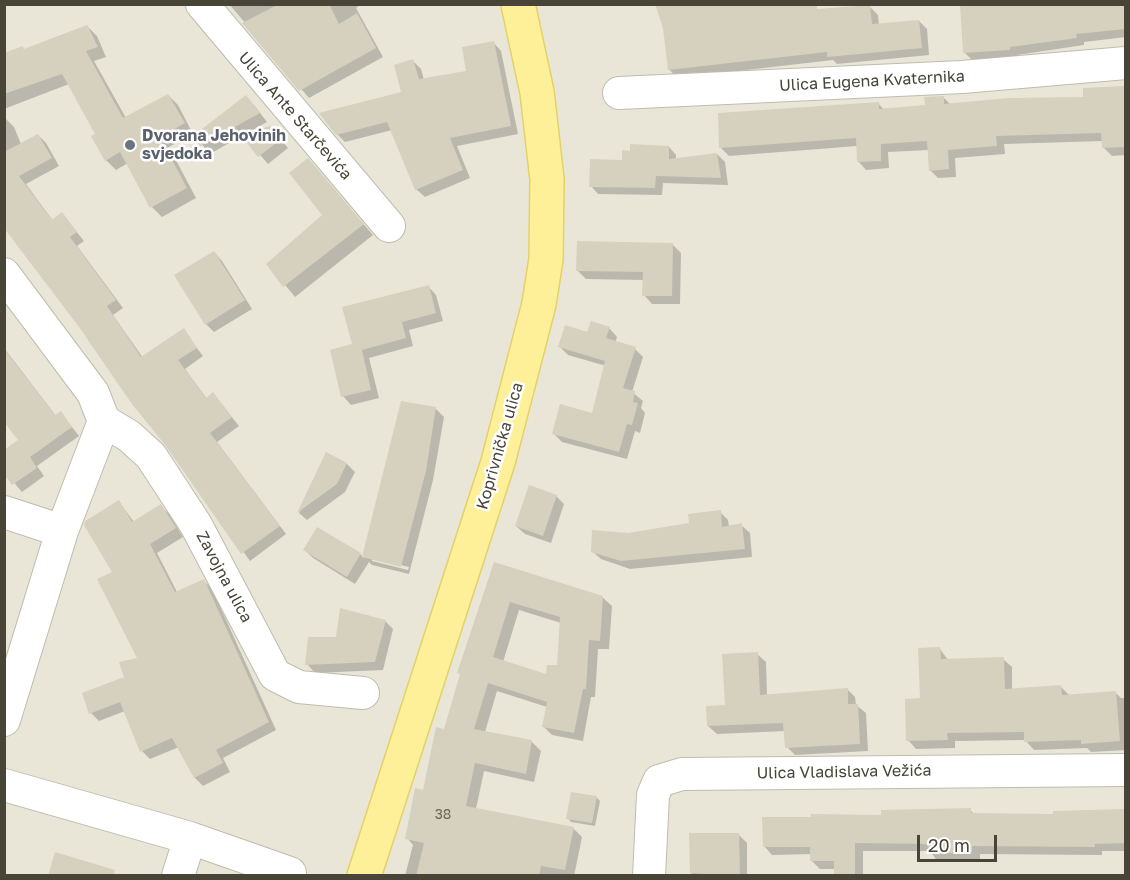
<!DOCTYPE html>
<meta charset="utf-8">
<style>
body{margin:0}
#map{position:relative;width:1130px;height:880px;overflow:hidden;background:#f5f3e9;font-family:"Golos Text",sans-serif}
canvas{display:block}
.frame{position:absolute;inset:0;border:6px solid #484437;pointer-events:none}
.scale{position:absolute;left:917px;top:835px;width:80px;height:27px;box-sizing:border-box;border:3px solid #484437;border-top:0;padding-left:8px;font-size:18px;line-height:21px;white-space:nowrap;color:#484437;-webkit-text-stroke:4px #fff;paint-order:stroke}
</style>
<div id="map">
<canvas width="1130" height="880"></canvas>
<div class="frame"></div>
<div class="scale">20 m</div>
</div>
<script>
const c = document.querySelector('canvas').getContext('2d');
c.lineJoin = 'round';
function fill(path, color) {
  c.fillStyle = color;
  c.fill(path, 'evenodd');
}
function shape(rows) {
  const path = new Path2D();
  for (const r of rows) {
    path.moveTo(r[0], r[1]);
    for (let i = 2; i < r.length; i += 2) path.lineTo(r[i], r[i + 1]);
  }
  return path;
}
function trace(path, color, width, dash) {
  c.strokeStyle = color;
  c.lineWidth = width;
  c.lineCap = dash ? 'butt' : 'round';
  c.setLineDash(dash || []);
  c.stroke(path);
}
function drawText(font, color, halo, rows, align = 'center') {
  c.font = font + ' "Golos Text",sans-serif';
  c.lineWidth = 5;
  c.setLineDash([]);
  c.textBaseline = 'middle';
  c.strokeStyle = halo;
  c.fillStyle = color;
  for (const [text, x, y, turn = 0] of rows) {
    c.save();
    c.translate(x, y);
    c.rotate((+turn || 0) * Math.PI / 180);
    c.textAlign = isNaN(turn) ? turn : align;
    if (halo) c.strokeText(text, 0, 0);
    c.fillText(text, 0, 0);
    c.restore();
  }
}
fill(shape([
 [5,5,1125,5,1125,875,5,875]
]), '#e9e6d7');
fill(shape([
 [229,4,361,4,356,8,383,57,309,98],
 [961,4,1126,4,1126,37,1084,42,1084,45,1017,55,1017,57,973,61,965,53],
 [870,7,878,15,879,25,919,21,927,29,929,55,837,64,833,60,677,78,669,69,813,11],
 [87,26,97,36,106,57,94,61,126,118,168,95,178,105,193,134,169,147,196,198,162,217,152,207,128,163,116,170,106,160,97,134,69,84,4,109,4,54,24,50],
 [493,42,501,51,518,134,457,146,470,178,425,197,416,189,392,130,345,142,337,134,403,93,413,61,421,69,424,80,468,72],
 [1126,87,1126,155,1112,156,1104,148,1103,141,1004,144,1005,154,955,158,956,177,938,178,930,170,929,150,888,152,889,168,866,170,858,161,857,146,729,156,721,148,878,103,884,110,926,107,943,97,951,105,1085,99,1084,89],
 [254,105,267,122,249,132,278,136,288,148,268,164,243,135,210,154,195,136],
 [6,119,14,127,21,144,38,135,46,143,59,166,26,184,53,221,62,214,84,241,77,246,123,308,113,315,143,358,183,330,203,356,185,369,207,399,213,394,239,426,217,442,286,534,250,561,81,326,4,226],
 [669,147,676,155,676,159,717,154,725,162,728,185,663,183,662,195,598,194,591,186,623,162],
 [308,160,373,235,295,297,268,264,324,216],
 [672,244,681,253,680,304,652,304,644,295,644,280,586,279,577,270],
 [214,252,222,261,252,309,214,332,206,324],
 [428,286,436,295,443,321,409,330,413,346,369,358,379,398,351,405,343,396,353,346],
 [609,328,617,337,615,343,635,349,643,357,632,392,643,401,641,408,645,413,640,433,635,431,627,459,562,442,554,434,593,415,606,366,568,355,560,347],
 [4,348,56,416,61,413,79,436,37,466,44,476,22,492,4,471,20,441,4,420],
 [403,403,436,409,444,417,433,480,409,574,372,565,369,562,355,584,313,558,305,550,360,554,364,558],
 [372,558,409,567,408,570,372,561],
 [327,454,347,464,355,472,345,492,307,520,299,513],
 [556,496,564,504,551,543,525,534,516,526],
 [119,502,134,522,160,506,169,514,183,537,157,553,177,592,204,581,212,589,276,730,223,758,230,772,203,786,195,778,179,747,150,759,142,751,125,711,99,721,91,713,126,678,139,659,114,573],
 [720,512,728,520,729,527,741,525,750,533,752,557,630,569,601,559,592,551,690,525],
 [495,564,602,597,612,606,609,649,598,649,595,697,591,697,583,741,552,735,543,726,547,707,497,691,485,732,532,742,541,751,534,782,484,771,476,809,573,828,582,837,574,876,405,876,413,845,407,838,445,730,461,675,459,673],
 [519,610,561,623,558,667,548,676,503,662],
 [385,621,393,629,383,670,315,673,307,664,337,639],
 [940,649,948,660,1003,659,1012,667,1012,690,1061,687,1070,696,1115,692,1121,698,1126,698,1126,750,1091,752,1087,748,1034,750,1025,740,955,741,955,748,916,749,908,740],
 [757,654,766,662,767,696,847,689,855,697,856,705,866,713,868,751,795,755,787,747,785,731,717,734,708,726,727,706],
 [596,797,600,801,595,826,571,822,568,818],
 [970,810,975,815,1055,815,1055,812,1126,810,1126,851,1102,851,1102,855,980,854,980,860,938,862,930,851,863,851,863,876,835,876,835,869,820,869,811,860,812,854,772,855,764,846,882,816],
 [739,835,747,843,747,876,694,876,691,873]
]), '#0003');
fill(shape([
 [279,4,329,4,339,24,357,13,376,48,299,91,242,23],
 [655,4,817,4,817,9,870,5,872,24,919,20,922,48,827,57,827,52,668,70,663,28],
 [960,4,1125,4,1125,29,1076,34,1077,38,1010,47,1010,50,963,53],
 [87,25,98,47,86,51,123,118,168,94,185,123,160,137,187,188,150,208,120,152,105,161,91,136,95,134,62,74,4,94,4,53,23,46,24,49],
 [494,41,511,126,450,138,463,170,415,190,387,122,336,135,319,113,401,92,394,65,413,59,419,79,466,71,462,47],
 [1125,86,1125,147,1102,148,1101,133,996,136,997,146,948,150,949,169,929,171,927,141,881,144,881,161,857,162,856,138,719,148,718,113,879,102,879,109,925,105,924,97,944,96,944,104,1008,98,1083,97,1083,88],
 [246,95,260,113,200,146,193,136],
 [270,126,281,139,258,157,240,134],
 [38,134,52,158,19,176,52,220,62,212,77,232,70,237,116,300,107,306,141,357,184,328,197,348,178,360,206,398,213,392,232,417,210,433,280,526,241,554,166,446,132,404,79,327,4,228,4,152],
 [630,144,669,146,669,159,717,153,721,178,656,176,655,188,589,187,590,159,622,160,622,150,630,151],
 [308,158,364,224,283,287,266,264,322,215,289,173],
 [577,241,673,243,672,296,642,296,643,272,576,271],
 [214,251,245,300,205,325,174,275],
 [429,285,436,313,402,322,406,338,362,350,371,390,341,397,330,350,352,344,342,307],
 [591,321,610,327,606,338,636,347,623,388,635,391,633,402,638,403,632,425,627,424,619,452,552,434,560,404,592,413,605,361,558,347,565,325,587,332],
 [4,349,55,415,61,411,72,427,30,457,37,468,12,485,4,474,4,450,18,440,4,422],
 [401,401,436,407,426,471,401,567,362,557],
 [326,452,347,463,337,484,297,513],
 [529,485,557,495,543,536,515,526],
 [119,500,132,522,161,504,176,528,150,544,175,592,204,579,269,722,216,750,223,763,194,778,172,738,140,752,120,702,89,714,82,693,124,677,119,662,137,658,97,579,112,572,84,525,85,521],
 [721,510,722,527,742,523,745,549,621,561,591,552,592,530,628,533,689,523,688,514],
 [317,527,361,553,347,577,303,550],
 [494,562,603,596,600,641,589,640,586,689,583,689,574,733,542,727,547,702,488,683,474,729,532,740,526,774,475,763,466,806,574,827,565,870,541,866,539,876,416,876,424,843,405,839,415,788,423,790,436,727,444,729,460,674,457,673],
 [510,602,560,617,557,665,547,665,546,674,493,657],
 [340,608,386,620,375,662,305,665,308,637,336,637],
 [940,647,941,659,1004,657,1005,689,1061,685,1062,695,1116,691,1120,741,1081,744,1081,740,1024,742,1024,732,947,733,948,740,906,741,905,699,920,698,918,648],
 [758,652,760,695,848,688,848,704,858,704,860,744,785,748,783,723,707,726,706,706,725,705,722,654],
 [571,792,597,796,592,823,566,819],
 [971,808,971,813,1053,814,1053,811,1125,809,1125,843,1095,844,1095,847,972,846,972,852,929,854,928,844,855,843,855,876,834,876,834,861,810,861,810,847,763,847,762,817,811,817,811,814,881,815,881,810],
 [689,833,739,833,740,876,690,873],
 [55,852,115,870,114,876,48,876]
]), '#d6d0be');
const minor = shape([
 [202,4,389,226],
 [619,93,962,77,1126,63],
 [4,274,93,393,104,421,129,436,151,456,196,525,275,675,299,687,363,693],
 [4,512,62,531],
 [4,720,62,531,104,421],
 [4,785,190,838,290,873],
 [178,876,190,838],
 [649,876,653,795,659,781,682,774,1126,770]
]);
const major = shape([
 [364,876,498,462,539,304,546,259,547,179,537,92,518,4]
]);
trace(minor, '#c0bcac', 34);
trace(major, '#e4d167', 36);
trace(minor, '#fff', 32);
trace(major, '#fef099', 33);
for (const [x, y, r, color] of [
 [130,145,6,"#6b7280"]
]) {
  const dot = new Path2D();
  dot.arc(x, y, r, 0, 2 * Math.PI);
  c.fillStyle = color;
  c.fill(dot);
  trace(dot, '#fff', 2);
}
drawText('14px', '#6c6759', null, [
 ["38",443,815]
]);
drawText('16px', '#484437', '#fff', [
 ["Ulica Eugena Kvaternika",872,81,-3],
 ["Ulica Ante Starčevića",295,116,49],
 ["Koprivnička ulica",500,446,-74],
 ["Zavojna ulica",224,577,62],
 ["Ulica Vladislava Vežića",844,772,-1]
]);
drawText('bold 16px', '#5b616d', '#fff', [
 ["Dvorana Jehovinih",142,136],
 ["svjedoka",142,154]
], 'left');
</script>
